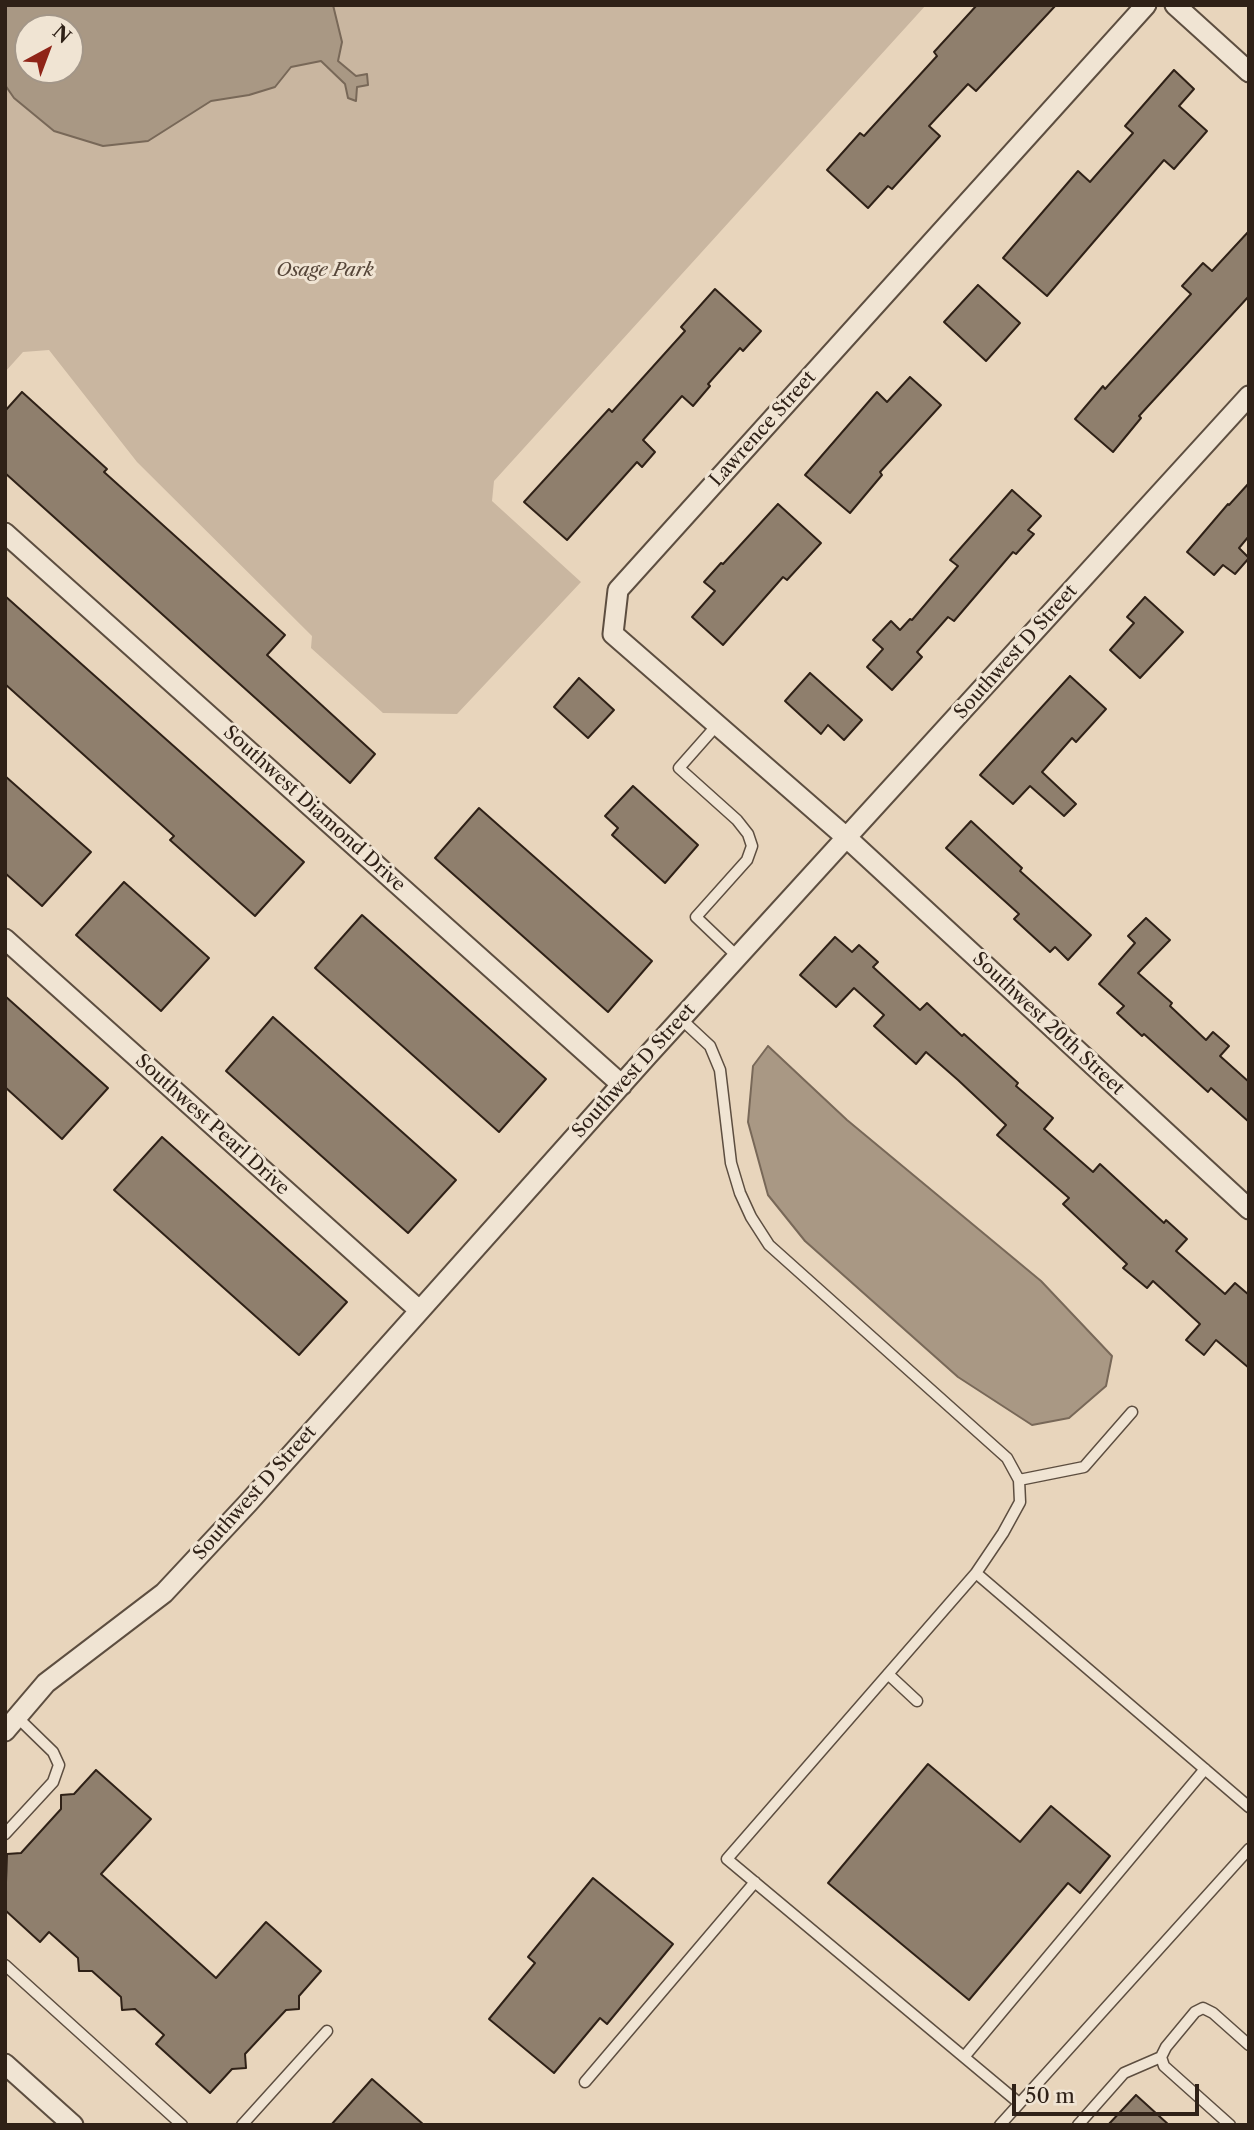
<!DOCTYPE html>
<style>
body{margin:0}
#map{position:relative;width:1254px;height:2130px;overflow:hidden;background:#e8d5bc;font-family:"Libre Caslon Text",serif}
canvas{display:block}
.frame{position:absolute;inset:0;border:7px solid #2f2117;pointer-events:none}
.north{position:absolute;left:14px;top:14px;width:70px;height:70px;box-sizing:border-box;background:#f0e4d3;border:2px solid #a39688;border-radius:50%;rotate:41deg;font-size:19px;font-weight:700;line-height:28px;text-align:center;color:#2f2117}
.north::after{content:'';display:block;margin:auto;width:24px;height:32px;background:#8f2418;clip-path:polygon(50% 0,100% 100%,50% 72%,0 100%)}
.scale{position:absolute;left:1012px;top:2084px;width:187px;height:32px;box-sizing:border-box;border:4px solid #2f2117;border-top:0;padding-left:9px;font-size:21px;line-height:24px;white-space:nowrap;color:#2f2117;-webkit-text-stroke:5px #f0e4d3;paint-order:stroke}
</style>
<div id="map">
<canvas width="1254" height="2130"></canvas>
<div class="frame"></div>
<div class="north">N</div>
<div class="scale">50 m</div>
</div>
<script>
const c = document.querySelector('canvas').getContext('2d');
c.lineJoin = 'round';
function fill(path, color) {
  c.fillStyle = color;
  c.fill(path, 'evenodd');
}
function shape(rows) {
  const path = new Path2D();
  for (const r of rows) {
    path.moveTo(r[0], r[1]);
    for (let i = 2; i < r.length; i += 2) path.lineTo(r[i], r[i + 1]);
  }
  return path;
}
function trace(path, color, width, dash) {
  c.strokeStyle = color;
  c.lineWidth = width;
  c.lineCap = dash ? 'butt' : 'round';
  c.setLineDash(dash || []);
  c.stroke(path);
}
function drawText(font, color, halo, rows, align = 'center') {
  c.font = font + ' "Libre Caslon Text",serif';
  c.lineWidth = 6;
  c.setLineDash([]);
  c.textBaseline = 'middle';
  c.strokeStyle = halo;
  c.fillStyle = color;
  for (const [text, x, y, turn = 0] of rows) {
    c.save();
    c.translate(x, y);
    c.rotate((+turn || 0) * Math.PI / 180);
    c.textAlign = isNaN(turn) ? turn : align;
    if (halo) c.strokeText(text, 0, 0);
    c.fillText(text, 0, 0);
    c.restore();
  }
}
fill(shape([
 [5,5,926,5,494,481,492,501,581,582,457,714,383,713,311,648,312,636,137,462,49,350,23,352,5,372],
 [28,28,70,28,70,70,28,70]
]), '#c9b6a0');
const water = shape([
 [5,5,333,5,342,42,338,61,356,76,367,74,368,85,357,87,356,101,348,98,345,84,321,61,291,67,275,87,249,95,211,101,148,141,103,146,54,131,14,98,5,85,5,5],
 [28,28,70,28,70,70,28,70,28,28],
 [768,1046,847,1120,1041,1281,1112,1356,1106,1386,1069,1418,1032,1425,958,1377,805,1241,768,1195,748,1122,753,1066,768,1046]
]);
fill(water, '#a99884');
trace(water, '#786858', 2);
const building = shape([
 [977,5,1056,5,976,91,968,84,929,126,940,136,892,189,888,186,868,208,827,170,860,133,864,136,937,56,934,52,977,5],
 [1174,70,1194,89,1179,106,1207,131,1174,169,1164,160,1047,296,1003,258,1078,171,1090,182,1133,133,1125,126,1174,70],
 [1249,231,1249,296,1139,416,1141,418,1113,452,1075,419,1103,386,1105,389,1191,294,1182,286,1203,263,1212,271,1249,231],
 [978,285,1020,323,986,361,944,322,978,285],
 [715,289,761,331,743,351,740,348,708,384,710,386,693,406,682,396,643,440,655,452,642,467,637,462,567,540,524,502,609,409,612,412,685,331,681,327,715,289],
 [910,377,941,405,880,472,882,475,850,513,805,475,877,392,887,402,910,377],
 [22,392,107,469,104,472,285,635,267,655,375,754,350,783,5,473,5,411,22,392],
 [1249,483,1249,536,1239,548,1249,558,1235,574,1223,565,1214,575,1187,552,1228,504,1229,505,1249,483],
 [1012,490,1041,516,1028,530,1034,534,1016,554,1013,552,954,621,948,617,917,652,922,657,892,690,867,667,883,649,873,640,891,621,900,630,910,619,912,620,958,566,950,560,1012,490],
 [778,504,821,543,787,580,783,577,723,645,692,617,715,591,704,582,721,563,723,564,778,504],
 [5,596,304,862,255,916,170,840,174,836,5,684,5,596],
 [1145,597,1183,632,1140,678,1110,650,1134,623,1127,617,1145,597],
 [810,673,862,720,844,740,828,725,821,734,785,701,810,673],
 [1070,676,1106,709,1076,742,1072,738,1042,772,1076,804,1064,816,1030,786,1013,804,980,775,1070,676],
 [579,678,614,710,588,738,554,707,579,678],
 [5,776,91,852,42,906,5,873,5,776],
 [633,786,698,845,665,883,612,835,618,828,605,816,633,786],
 [479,808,652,961,608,1012,435,858,479,808],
 [971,821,1022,868,1020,871,1091,935,1068,960,1055,947,1050,952,1014,919,1019,914,946,848,971,821],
 [124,882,209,958,161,1011,76,935,124,882],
 [362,915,546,1079,499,1132,315,968,362,915],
 [1146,918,1170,940,1138,973,1172,1003,1170,1006,1206,1040,1213,1032,1229,1046,1220,1056,1249,1082,1249,1122,1211,1088,1208,1092,1144,1034,1142,1036,1117,1013,1124,1006,1099,984,1135,943,1128,936,1146,918],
 [835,937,852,952,859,945,878,962,873,967,920,1010,927,1003,962,1036,964,1034,1018,1083,1016,1086,1053,1118,1044,1129,1093,1172,1100,1164,1164,1223,1166,1220,1187,1239,1176,1251,1225,1294,1235,1283,1249,1295,1249,1368,1216,1340,1204,1355,1186,1340,1200,1324,1153,1281,1147,1288,1123,1268,1127,1264,1063,1204,1069,1198,997,1135,1006,1125,958,1080,926,1052,916,1064,874,1026,884,1015,854,988,836,1007,800,975,835,937],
 [5,996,108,1088,62,1139,5,1087,5,996],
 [273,1017,456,1180,408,1233,226,1071,273,1017],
 [162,1137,347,1302,299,1355,114,1190,162,1137],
 [928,1764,1020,1842,1051,1806,1110,1856,1080,1893,1068,1883,969,2000,828,1883,928,1764],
 [96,1770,151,1819,101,1874,216,1978,266,1922,321,1971,299,1996,299,2009,286,2010,245,2054,246,2068,232,2069,210,2093,156,2044,164,2035,135,2009,122,2010,121,1997,92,1971,79,1971,78,1958,49,1932,40,1942,5,1910,7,1854,21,1853,61,1809,61,1795,74,1794,96,1770],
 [593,1878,673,1944,607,2024,600,2018,554,2073,489,2019,535,1963,528,1957,593,1878],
 [372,2079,424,2125,331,2125,372,2079],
 [1136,2095,1169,2125,1108,2125,1136,2095]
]);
fill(building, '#8f7f6d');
trace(building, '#2f2117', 2);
const lane = shape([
 [717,725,679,768,737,820,748,834,752,846,747,860,696,917,738,957],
 [681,1019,710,1046,720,1070,731,1163,740,1193,751,1217,769,1245,1007,1458,1019,1480,1020,1502,1003,1533,976,1573,1249,1807],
 [1019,1480,1084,1467,1132,1412],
 [976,1573,727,1859,1019,2103],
 [888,1674,917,1701],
 [5,1834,53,1782,59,1765,53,1752,17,1717],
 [5,1965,182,2125],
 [964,2057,1205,1769],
 [585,2082,755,1882],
 [242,2125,327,2031],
 [1000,2125,1249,1849],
 [1078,2125,1124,2073,1161,2057],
 [1230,2125,1164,2066,1161,2057,1166,2047,1195,2012,1203,2008,1213,2013,1249,2045]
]);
const street = shape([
 [1146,5,618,590,613,634,847,838,1249,1209],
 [1175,5,1249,72],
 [5,533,622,1085],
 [5,939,419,1310],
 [5,1731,46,1683,164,1593,248,1503,648,1055,1249,396],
 [5,2064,73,2125]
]);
trace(lane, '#5d4e40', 13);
trace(street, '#5d4e40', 23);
trace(lane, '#f0e4d3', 10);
trace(street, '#f0e4d3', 19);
drawText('italic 19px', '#564639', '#f0e4d3', [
 ["Osage Park",325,271]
]);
drawText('19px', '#2f2117', '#f0e4d3', [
 ["Lawrence Street",763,429,-48],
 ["Southwest D Street",1016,652,-48],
 ["Southwest Diamond Drive",314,809,42],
 ["Southwest 20th Street",1048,1024,43],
 ["Southwest D Street",634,1071,-48],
 ["Southwest Pearl Drive",212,1125,42],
 ["Southwest D Street",255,1493,-48]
]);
</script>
